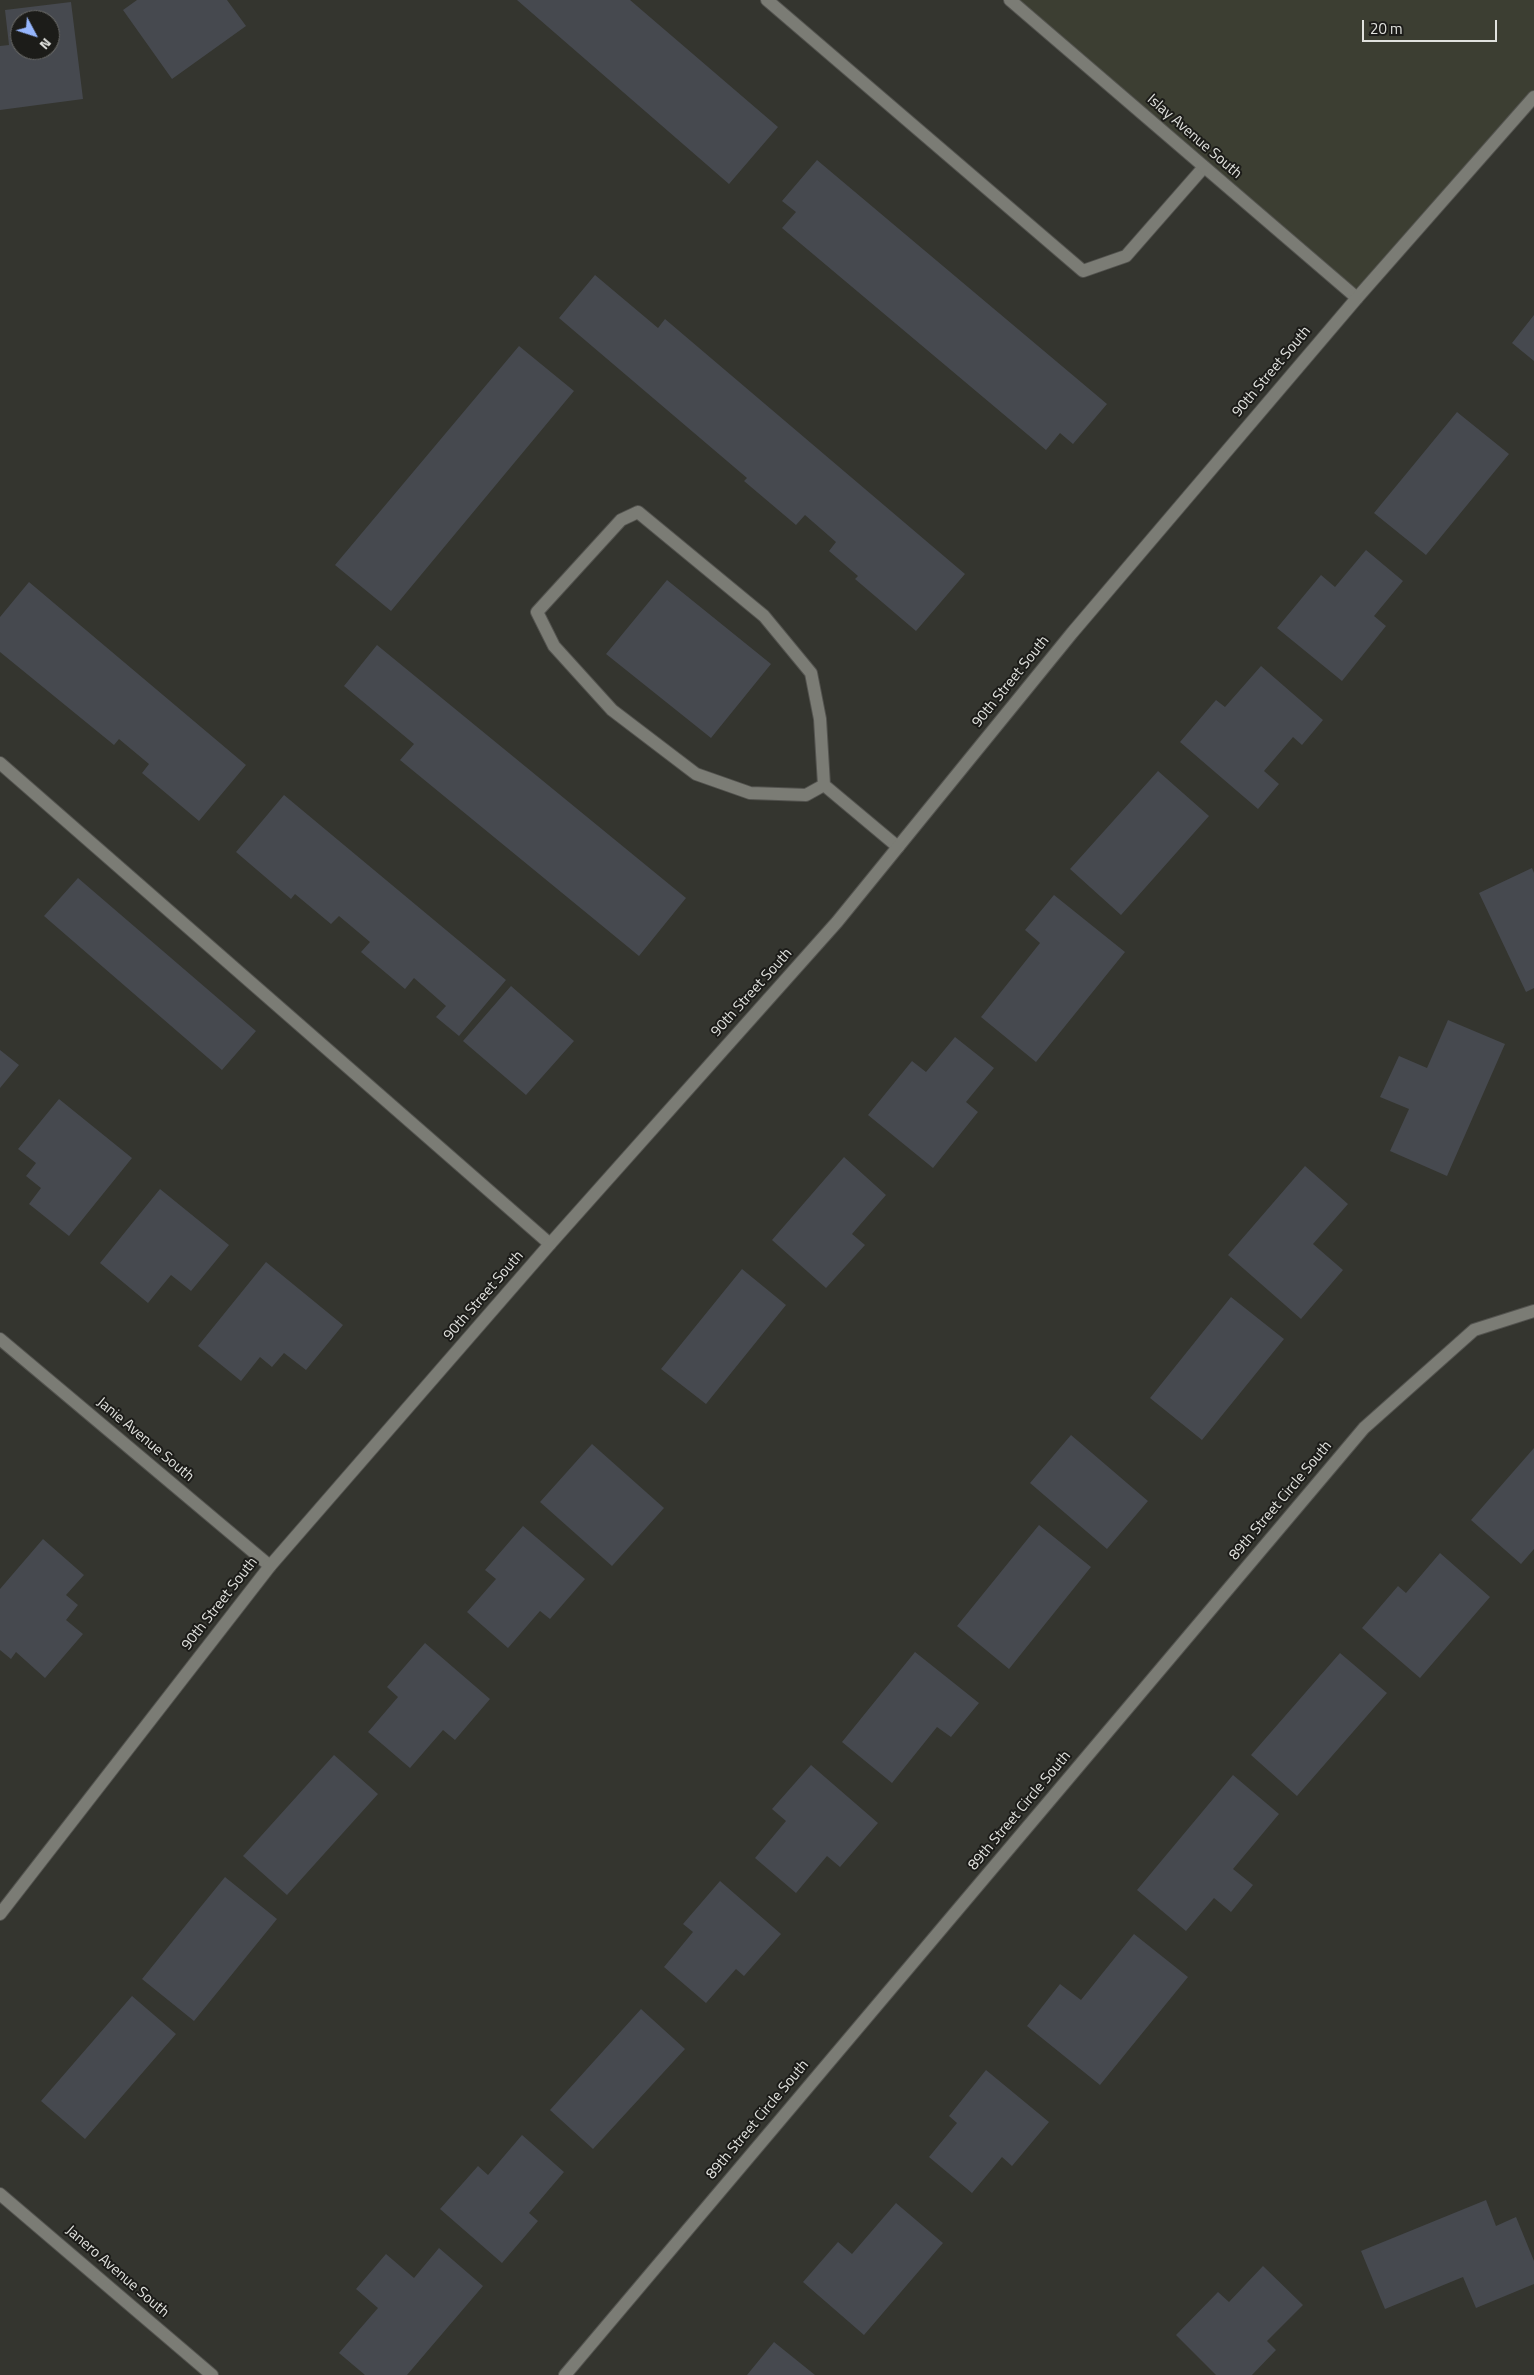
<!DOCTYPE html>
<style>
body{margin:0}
#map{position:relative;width:1534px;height:2375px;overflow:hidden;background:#34352f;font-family:"Titillium Web",sans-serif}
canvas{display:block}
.north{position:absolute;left:10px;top:10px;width:50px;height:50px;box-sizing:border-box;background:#1c1c19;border:1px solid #6b6b68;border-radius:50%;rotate:130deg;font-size:14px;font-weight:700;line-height:20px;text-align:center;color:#e1e2de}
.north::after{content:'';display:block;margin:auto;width:18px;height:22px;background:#96b6fd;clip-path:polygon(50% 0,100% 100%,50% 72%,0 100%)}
.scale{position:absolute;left:1362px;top:20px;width:135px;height:22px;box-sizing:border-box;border:2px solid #e1e2de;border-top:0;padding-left:6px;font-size:15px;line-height:18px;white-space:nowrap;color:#e1e2de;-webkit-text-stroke:4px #1c1c19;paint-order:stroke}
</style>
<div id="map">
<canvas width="1534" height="2375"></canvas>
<div class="north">N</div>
<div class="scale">20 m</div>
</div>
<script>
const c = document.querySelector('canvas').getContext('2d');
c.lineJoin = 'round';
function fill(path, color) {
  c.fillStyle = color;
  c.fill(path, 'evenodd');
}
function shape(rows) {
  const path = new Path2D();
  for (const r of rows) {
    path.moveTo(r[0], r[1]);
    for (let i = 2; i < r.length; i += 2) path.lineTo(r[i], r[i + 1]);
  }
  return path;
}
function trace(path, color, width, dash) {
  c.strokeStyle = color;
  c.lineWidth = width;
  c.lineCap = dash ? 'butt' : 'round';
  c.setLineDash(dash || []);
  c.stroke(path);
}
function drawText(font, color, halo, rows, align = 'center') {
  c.font = font + ' "Titillium Web",sans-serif';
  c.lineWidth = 4;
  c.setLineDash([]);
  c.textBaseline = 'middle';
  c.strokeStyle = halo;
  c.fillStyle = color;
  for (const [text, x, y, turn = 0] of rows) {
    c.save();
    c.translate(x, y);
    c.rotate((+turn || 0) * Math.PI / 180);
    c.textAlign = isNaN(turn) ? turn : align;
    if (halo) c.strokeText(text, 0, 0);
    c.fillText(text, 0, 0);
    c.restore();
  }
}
fill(shape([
 [1010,0,1534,0,1534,97,1357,298]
]), '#3c3e32');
fill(shape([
 [137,0,227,0,246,26,172,79,123,10],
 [517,0,630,0,778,127,729,184],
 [71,2,83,99,0,110,0,46,9,45,5,10],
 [20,20,50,20,50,50,20,50],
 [817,160,1107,404,1073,444,1060,433,1046,450,782,228,796,212,782,201],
 [595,275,658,328,665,319,965,574,916,631,855,579,858,576,829,551,836,542,805,515,796,525,744,481,747,478,559,318],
 [1534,315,1534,361,1512,343],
 [519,346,574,391,391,611,335,565],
 [1457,412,1509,454,1426,555,1374,513],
 [1366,550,1403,581,1374,616,1386,626,1342,681,1277,628,1321,575,1335,587],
 [667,580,771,664,711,738,606,654],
 [29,582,246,765,199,821,142,773,149,764,119,739,114,745,0,652,0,617],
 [377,645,686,898,639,956,400,760,414,744,344,686],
 [1261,666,1323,720,1302,745,1293,737,1264,771,1279,784,1258,809,1180,742,1216,700,1225,707],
 [1158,771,1209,816,1121,915,1070,869],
 [284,795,506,980,459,1036,436,1017,446,1006,414,978,405,989,361,952,370,942,339,916,331,924,295,894,291,899,236,852],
 [1532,868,1534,873,1534,988,1526,992,1479,893],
 [78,878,256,1031,222,1070,44,916],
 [1054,895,1125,952,1036,1062,981,1017,1040,943,1025,930],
 [511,986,574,1041,526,1095,463,1041],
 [1448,1020,1505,1044,1447,1176,1390,1151,1409,1109,1380,1097,1399,1056,1427,1068],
 [955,1037,994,1068,966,1102,978,1112,933,1168,868,1115,912,1061,926,1072],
 [0,1050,19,1065,0,1088],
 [59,1099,132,1158,69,1236,29,1204,41,1188,26,1176,36,1163,18,1149],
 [844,1157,886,1195,852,1234,865,1245,826,1288,772,1240],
 [1305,1166,1348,1204,1313,1244,1343,1270,1301,1319,1228,1255],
 [160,1189,229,1245,191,1291,171,1275,148,1303,100,1263],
 [266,1262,343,1325,306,1370,284,1353,272,1367,260,1357,241,1381,198,1346],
 [742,1269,786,1305,706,1404,661,1369],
 [1231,1297,1284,1339,1202,1440,1150,1398],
 [1071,1435,1148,1501,1107,1549,1030,1483],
 [592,1444,664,1508,612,1566,540,1502],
 [1534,1448,1534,1549,1521,1564,1471,1520],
 [1039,1525,1091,1567,1009,1669,957,1626],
 [523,1526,585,1579,550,1619,540,1611,508,1648,467,1612,496,1579,485,1570],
 [43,1539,84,1575,66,1595,78,1605,66,1620,83,1634,45,1678,16,1652,11,1659,0,1650,0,1589],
 [1440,1553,1490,1597,1420,1678,1362,1628,1398,1586,1406,1593],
 [425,1643,490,1699,455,1740,443,1730,410,1768,368,1732,398,1697,387,1687],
 [915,1652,979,1703,951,1737,937,1727,892,1783,842,1742],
 [1340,1653,1387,1693,1297,1796,1251,1755],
 [334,1755,378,1794,287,1895,243,1856],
 [811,1765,878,1823,840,1867,827,1856,796,1893,755,1858,786,1821,772,1809],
 [1233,1775,1279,1814,1233,1869,1253,1885,1231,1912,1214,1898,1186,1931,1137,1890],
 [225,1877,277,1919,194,2021,142,1979],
 [720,1881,781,1934,744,1976,736,1969,706,2003,664,1967,693,1932,683,1924],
 [1134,1934,1188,1977,1100,2085,1027,2026,1060,1984,1081,2000],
 [132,1996,176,2034,85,2139,41,2101],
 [641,2009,685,2049,593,2149,550,2110],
 [986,2070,1049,2122,1012,2166,1002,2157,972,2193,929,2157,957,2123,949,2116],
 [522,2135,564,2172,529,2213,538,2221,502,2263,440,2209,478,2166,488,2175],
 [1486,2200,1496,2226,1516,2217,1534,2261,1534,2284,1476,2308,1463,2277,1385,2309,1361,2251],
 [896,2203,943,2243,864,2335,803,2282,838,2242,852,2254],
 [439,2248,483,2286,407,2375,365,2375,339,2353,378,2308,356,2289,386,2254,414,2278],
 [1263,2266,1303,2305,1267,2341,1276,2350,1252,2375,1216,2375,1176,2335,1218,2292,1229,2302],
 [774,2342,815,2375,747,2375]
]), '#46494f');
const lane = shape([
 [767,0,1083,271,1126,256,1204,167],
 [638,512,764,616,811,673,820,719,824,785,806,795,750,793,696,774,612,710,554,646,537,612,621,520,638,512],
 [0,763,550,1244],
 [824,785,898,847]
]);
const street = shape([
 [1010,0,1357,298],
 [0,1339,270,1566],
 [0,2194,212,2375],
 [565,2375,1364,1428,1474,1330,1534,1311]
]);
const secondary = shape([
 [0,1914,270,1566,550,1244,837,922,1072,633,1357,298,1534,97]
]);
trace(lane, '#53534f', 14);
trace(street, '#53534f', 14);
trace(secondary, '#53534f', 14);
trace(lane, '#7b7c75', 12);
trace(street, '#7b7c75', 12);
trace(secondary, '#7b7c75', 12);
drawText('15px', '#e1e2de', '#1c1c19', [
 ["Islay Avenue South",1194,137,41],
 ["90th Street South",1272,372,-50],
 ["90th Street South",1011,682,-51],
 ["90th Street South",752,993,-48],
 ["90th Street South",484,1296,-49],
 ["Janie Avenue South",145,1440,40],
 ["89th Street Circle South",1281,1501,-50],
 ["90th Street South",220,1604,-52],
 ["89th Street Circle South",1020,1811,-50],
 ["89th Street Circle South",758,2120,-50],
 ["Janero Avenue South",117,2272,41]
]);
</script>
